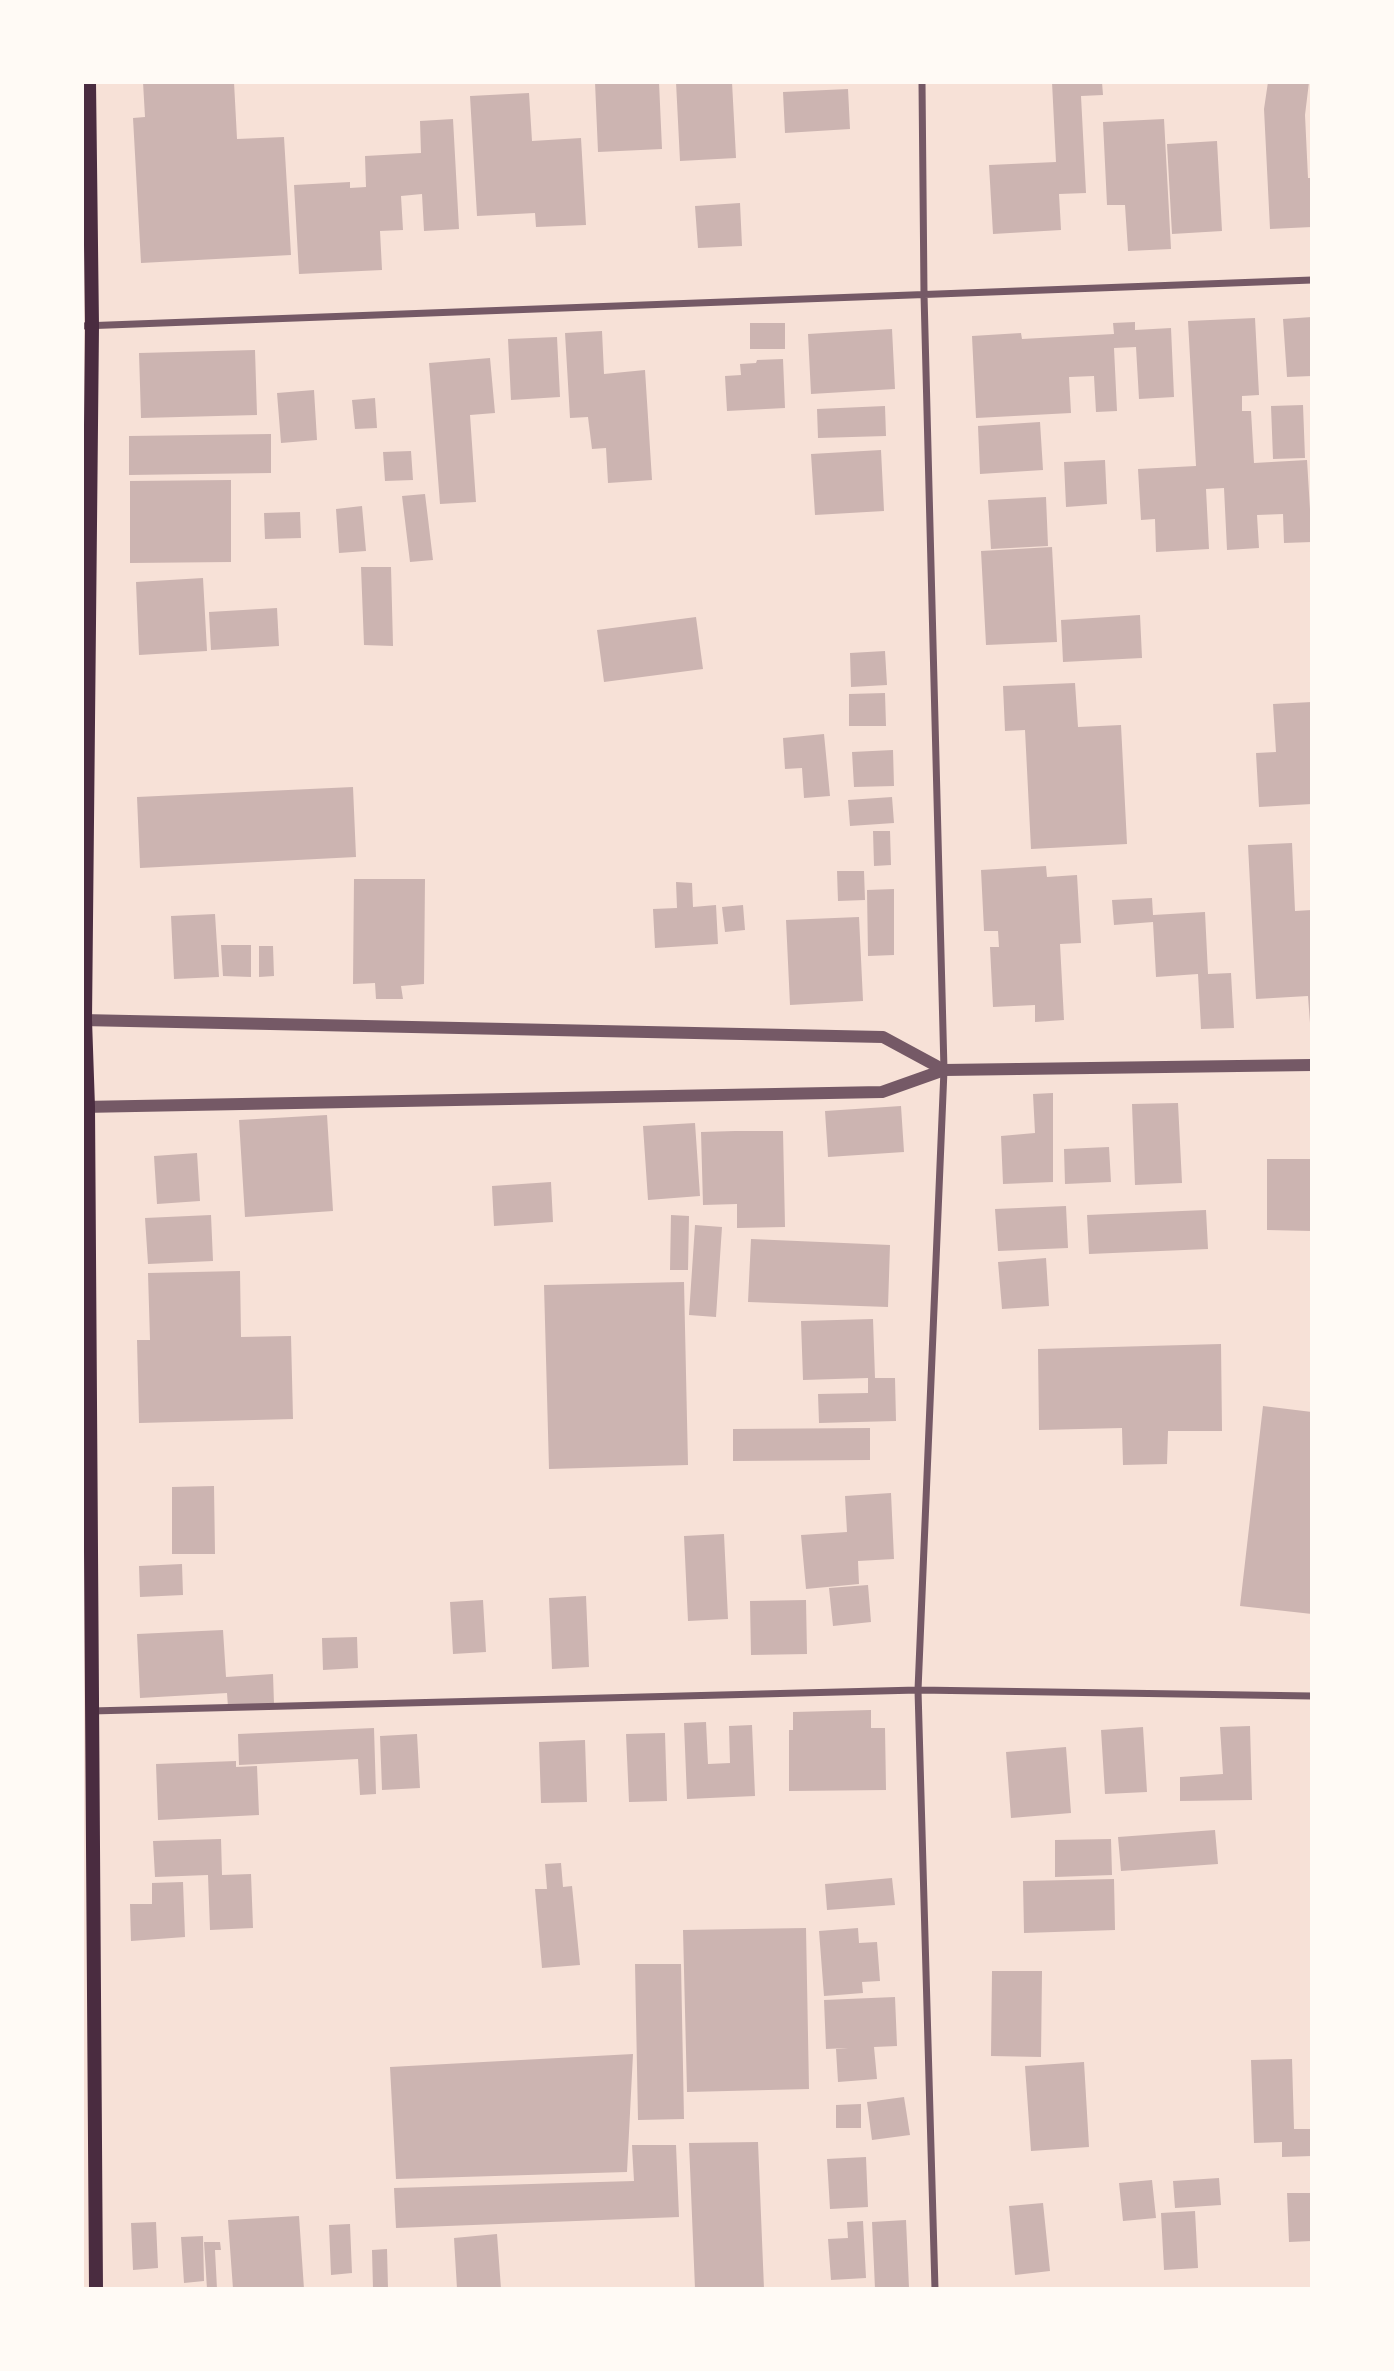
<!DOCTYPE html>
<style>
body{margin:0}
#map{position:relative;width:1394px;height:2371px;overflow:hidden;background:#f7e1d7;font-family:"Roboto Condensed",sans-serif}
canvas{display:block}
.frame{position:absolute;inset:0;border:84px solid #fffaf5;pointer-events:none}
</style>
<div id="map">
<canvas width="1394" height="2371"></canvas>
<div class="frame"></div>
</div>
<script>
const c = document.querySelector('canvas').getContext('2d');
c.lineJoin = 'round';
function fill(path, color) {
  c.fillStyle = color;
  c.fill(path, 'evenodd');
}
function shape(rows) {
  const path = new Path2D();
  for (const r of rows) {
    path.moveTo(r[0], r[1]);
    for (let i = 2; i < r.length; i += 2) path.lineTo(r[i], r[i + 1]);
  }
  return path;
}
function trace(path, color, width, dash) {
  c.strokeStyle = color;
  c.lineWidth = width;
  c.lineCap = dash ? 'butt' : 'round';
  c.setLineDash(dash || []);
  c.stroke(path);
}
fill(shape([
 [143,82,234,82,237,139,284,137,291,255,141,263,133,118,145,117],
 [595,82,659,82,662,149,598,152],
 [676,82,732,82,736,158,680,161],
 [1052,82,1102,82,1103,95,1081,96,1086,193,1059,194,1061,230,993,234,989,165,1056,162],
 [1268,82,1309,82,1305,115,1308,178,1312,178,1312,227,1270,229,1264,109],
 [848,89,850,129,785,133,783,92],
 [529,93,532,141,581,138,586,225,536,227,535,213,477,216,470,96],
 [453,119,459,229,424,231,422,194,401,196,403,230,380,231,382,270,299,274,294,185,350,182,350,188,366,187,365,156,421,153,420,121],
 [1164,119,1171,249,1128,251,1125,205,1107,205,1103,122],
 [1217,141,1222,231,1172,234,1167,144],
 [740,203,742,246,698,248,695,206],
 [1312,317,1312,376,1287,377,1283,319],
 [1255,318,1259,395,1242,396,1242,411,1251,411,1254,463,1307,460,1312,542,1284,543,1283,514,1257,515,1259,548,1227,550,1224,488,1206,489,1209,549,1156,552,1155,519,1141,520,1138,469,1196,466,1188,321],
 [1135,322,1135,330,1171,328,1174,397,1139,399,1136,347,1114,348,1117,411,1096,412,1094,376,1069,377,1071,413,976,418,972,336,1021,333,1022,339,1114,334,1113,323],
 [750,323,785,323,785,349,750,349],
 [892,329,895,389,811,394,808,334],
 [602,331,604,374,645,370,652,480,608,483,606,448,592,449,588,417,570,418,565,333],
 [557,337,560,397,511,400,508,339],
 [255,350,257,415,141,418,139,353],
 [490,358,495,413,470,415,476,502,440,504,429,363],
 [783,359,785,408,727,411,725,376,741,375,740,364,756,363,757,360],
 [314,390,317,440,281,443,277,393],
 [375,398,377,428,355,429,352,400],
 [1303,405,1305,458,1273,459,1271,406],
 [885,406,886,436,818,438,817,409],
 [1040,422,1043,470,980,474,978,426],
 [271,434,271,473,129,475,129,436],
 [881,450,884,511,815,515,811,454],
 [411,451,413,480,385,481,383,452],
 [1105,460,1107,504,1066,507,1064,462],
 [231,480,231,562,130,563,130,481],
 [425,494,433,560,410,562,402,496],
 [1046,497,1048,546,991,549,988,500],
 [362,506,366,551,339,553,336,509],
 [300,512,301,538,265,539,264,513],
 [1052,547,1057,642,986,645,981,551],
 [361,567,391,567,393,646,364,645],
 [203,578,207,651,139,655,136,582],
 [277,608,279,646,211,650,209,612],
 [1140,615,1142,658,1063,662,1061,620],
 [696,617,703,669,604,682,597,630],
 [885,651,887,685,851,687,850,653],
 [1075,683,1078,727,1121,725,1127,844,1031,849,1025,730,1005,731,1003,686],
 [885,693,886,726,849,726,849,694],
 [1312,702,1312,804,1259,807,1256,753,1276,752,1273,704],
 [824,734,830,796,804,798,802,768,785,769,783,738],
 [893,750,894,786,854,787,852,752],
 [353,787,356,857,140,868,137,797],
 [892,797,894,823,850,826,848,800],
 [873,831,890,831,891,865,874,866],
 [1292,843,1295,911,1312,910,1312,1023,1310,1023,1308,996,1256,999,1248,845],
 [1046,866,1047,877,1077,875,1081,943,1060,944,1064,1020,1035,1022,1035,1005,993,1007,990,947,999,947,998,931,984,931,981,870],
 [837,871,864,871,865,900,838,901],
 [354,879,425,879,424,984,401,986,403,999,376,999,375,983,353,984],
 [676,882,692,883,693,907,716,905,718,944,655,948,653,909,677,908],
 [894,889,894,955,868,956,867,890],
 [1152,898,1153,915,1205,912,1208,974,1231,973,1234,1028,1201,1029,1198,974,1156,977,1153,922,1114,925,1112,900],
 [743,905,745,930,725,932,722,907],
 [215,914,219,977,174,979,171,916],
 [859,917,863,1001,790,1005,786,920],
 [221,945,251,945,251,977,223,976],
 [259,946,273,946,274,976,259,977],
 [1053,1093,1053,1182,1003,1184,1001,1136,1035,1133,1033,1094],
 [1178,1103,1182,1183,1135,1185,1132,1104],
 [901,1106,904,1152,828,1157,825,1111],
 [327,1115,333,1211,245,1217,239,1120],
 [695,1123,700,1196,648,1200,643,1126],
 [735,1131,783,1131,785,1227,737,1228,737,1204,703,1205,701,1132],
 [1109,1147,1111,1182,1065,1184,1064,1149],
 [197,1153,200,1201,157,1204,154,1156],
 [1267,1159,1312,1159,1312,1231,1267,1230],
 [551,1182,553,1222,494,1226,492,1186],
 [1066,1206,1068,1248,998,1251,995,1209],
 [1206,1210,1208,1249,1089,1254,1087,1215],
 [211,1215,213,1261,148,1264,145,1218],
 [671,1215,689,1216,688,1270,670,1270],
 [695,1225,722,1227,716,1317,689,1315],
 [751,1239,890,1245,888,1307,748,1302],
 [1046,1258,1049,1306,1002,1309,998,1262],
 [240,1271,241,1337,291,1336,293,1419,139,1423,137,1340,150,1340,148,1273],
 [684,1282,688,1465,549,1469,544,1285],
 [873,1319,875,1378,895,1378,896,1421,819,1423,818,1394,868,1393,868,1378,803,1380,801,1321],
 [1221,1344,1222,1431,1168,1431,1167,1464,1123,1465,1122,1428,1039,1430,1038,1349],
 [1263,1406,1312,1412,1312,1614,1240,1606],
 [870,1428,870,1460,733,1461,733,1429],
 [214,1486,215,1554,172,1554,172,1487],
 [891,1493,894,1559,858,1561,859,1584,806,1589,801,1535,847,1532,845,1496],
 [724,1534,728,1619,688,1621,684,1536],
 [182,1564,183,1595,140,1597,139,1566],
 [868,1585,871,1622,833,1626,829,1588],
 [586,1596,589,1667,552,1669,549,1598],
 [483,1600,486,1652,453,1654,450,1602],
 [806,1600,807,1654,751,1655,750,1601],
 [223,1630,226,1677,273,1674,274,1704,228,1707,227,1693,140,1698,137,1634],
 [357,1637,358,1668,323,1670,322,1638],
 [871,1710,871,1728,885,1728,886,1790,789,1791,789,1730,793,1730,793,1712],
 [706,1722,708,1764,730,1763,729,1726,752,1725,755,1796,687,1799,684,1723],
 [1250,1726,1252,1800,1180,1801,1180,1777,1223,1774,1220,1727],
 [1143,1727,1147,1792,1105,1794,1101,1730],
 [374,1728,376,1794,360,1795,358,1759,239,1765,238,1734],
 [665,1733,667,1801,629,1802,626,1734],
 [417,1734,420,1788,382,1790,380,1736],
 [585,1740,587,1802,541,1803,539,1742],
 [1066,1747,1071,1813,1011,1818,1006,1752],
 [236,1761,236,1767,257,1766,259,1815,158,1820,156,1764],
 [1215,1830,1218,1864,1121,1871,1118,1837],
 [221,1839,222,1875,251,1874,253,1928,210,1930,208,1875,155,1877,153,1841],
 [1111,1839,1112,1875,1055,1877,1055,1840],
 [561,1863,563,1887,572,1886,580,1965,542,1968,535,1889,547,1889,545,1864],
 [892,1878,895,1905,827,1910,825,1884],
 [1114,1879,1115,1930,1024,1933,1023,1881],
 [183,1882,185,1937,131,1941,130,1904,152,1904,152,1883],
 [806,1928,809,2089,687,2092,683,1930],
 [858,1928,859,1943,877,1942,880,1981,862,1982,863,1993,824,1996,819,1931],
 [635,1964,681,1964,684,2119,638,2120],
 [992,1971,1042,1971,1041,2057,991,2056],
 [895,1997,897,2046,874,2047,877,2079,838,2082,836,2049,848,2048,826,2049,824,2000],
 [633,2054,627,2172,396,2179,390,2067],
 [1292,2059,1294,2129,1312,2129,1312,2156,1282,2157,1282,2142,1254,2143,1251,2060],
 [1084,2062,1089,2147,1031,2151,1025,2066],
 [904,2097,910,2135,872,2140,867,2102],
 [861,2104,861,2128,836,2128,836,2105],
 [758,2142,764,2289,695,2289,689,2143],
 [632,2145,676,2145,679,2217,396,2228,394,2188,634,2181],
 [866,2157,868,2207,830,2209,827,2159],
 [1219,2178,1221,2205,1175,2208,1173,2181],
 [1152,2180,1156,2218,1123,2221,1119,2183],
 [1287,2193,1312,2193,1312,2241,1289,2242],
 [1043,2203,1050,2271,1015,2275,1009,2206],
 [1195,2211,1198,2268,1164,2270,1161,2213],
 [299,2216,304,2289,233,2289,228,2220],
 [906,2220,909,2288,875,2289,872,2222],
 [863,2221,866,2278,831,2280,828,2239,848,2238,847,2222],
 [156,2222,158,2268,133,2270,131,2223],
 [350,2224,352,2273,331,2275,329,2225],
 [497,2234,501,2289,457,2289,454,2238],
 [203,2236,204,2281,184,2283,181,2237],
 [204,2242,220,2242,221,2250,215,2250,217,2289,207,2289],
 [387,2249,388,2289,373,2289,372,2250]
]), '#ccb4b1');
trace(shape([
 [922,82,924,294,944,1070,918,1690,935,2289],
 [82,326,1312,280],
 [91,1711,918,1690,1312,1696]
]), '#755966', 7);
trace(shape([
 [82,1020,883,1037,944,1070],
 [82,1107,882,1092,944,1070,1312,1065]
]), '#755966', 12);
trace(shape([
 [89,82,92,326,85,1020,88,1107,96,2289]
]), '#4a2c40', 14);
</script>
